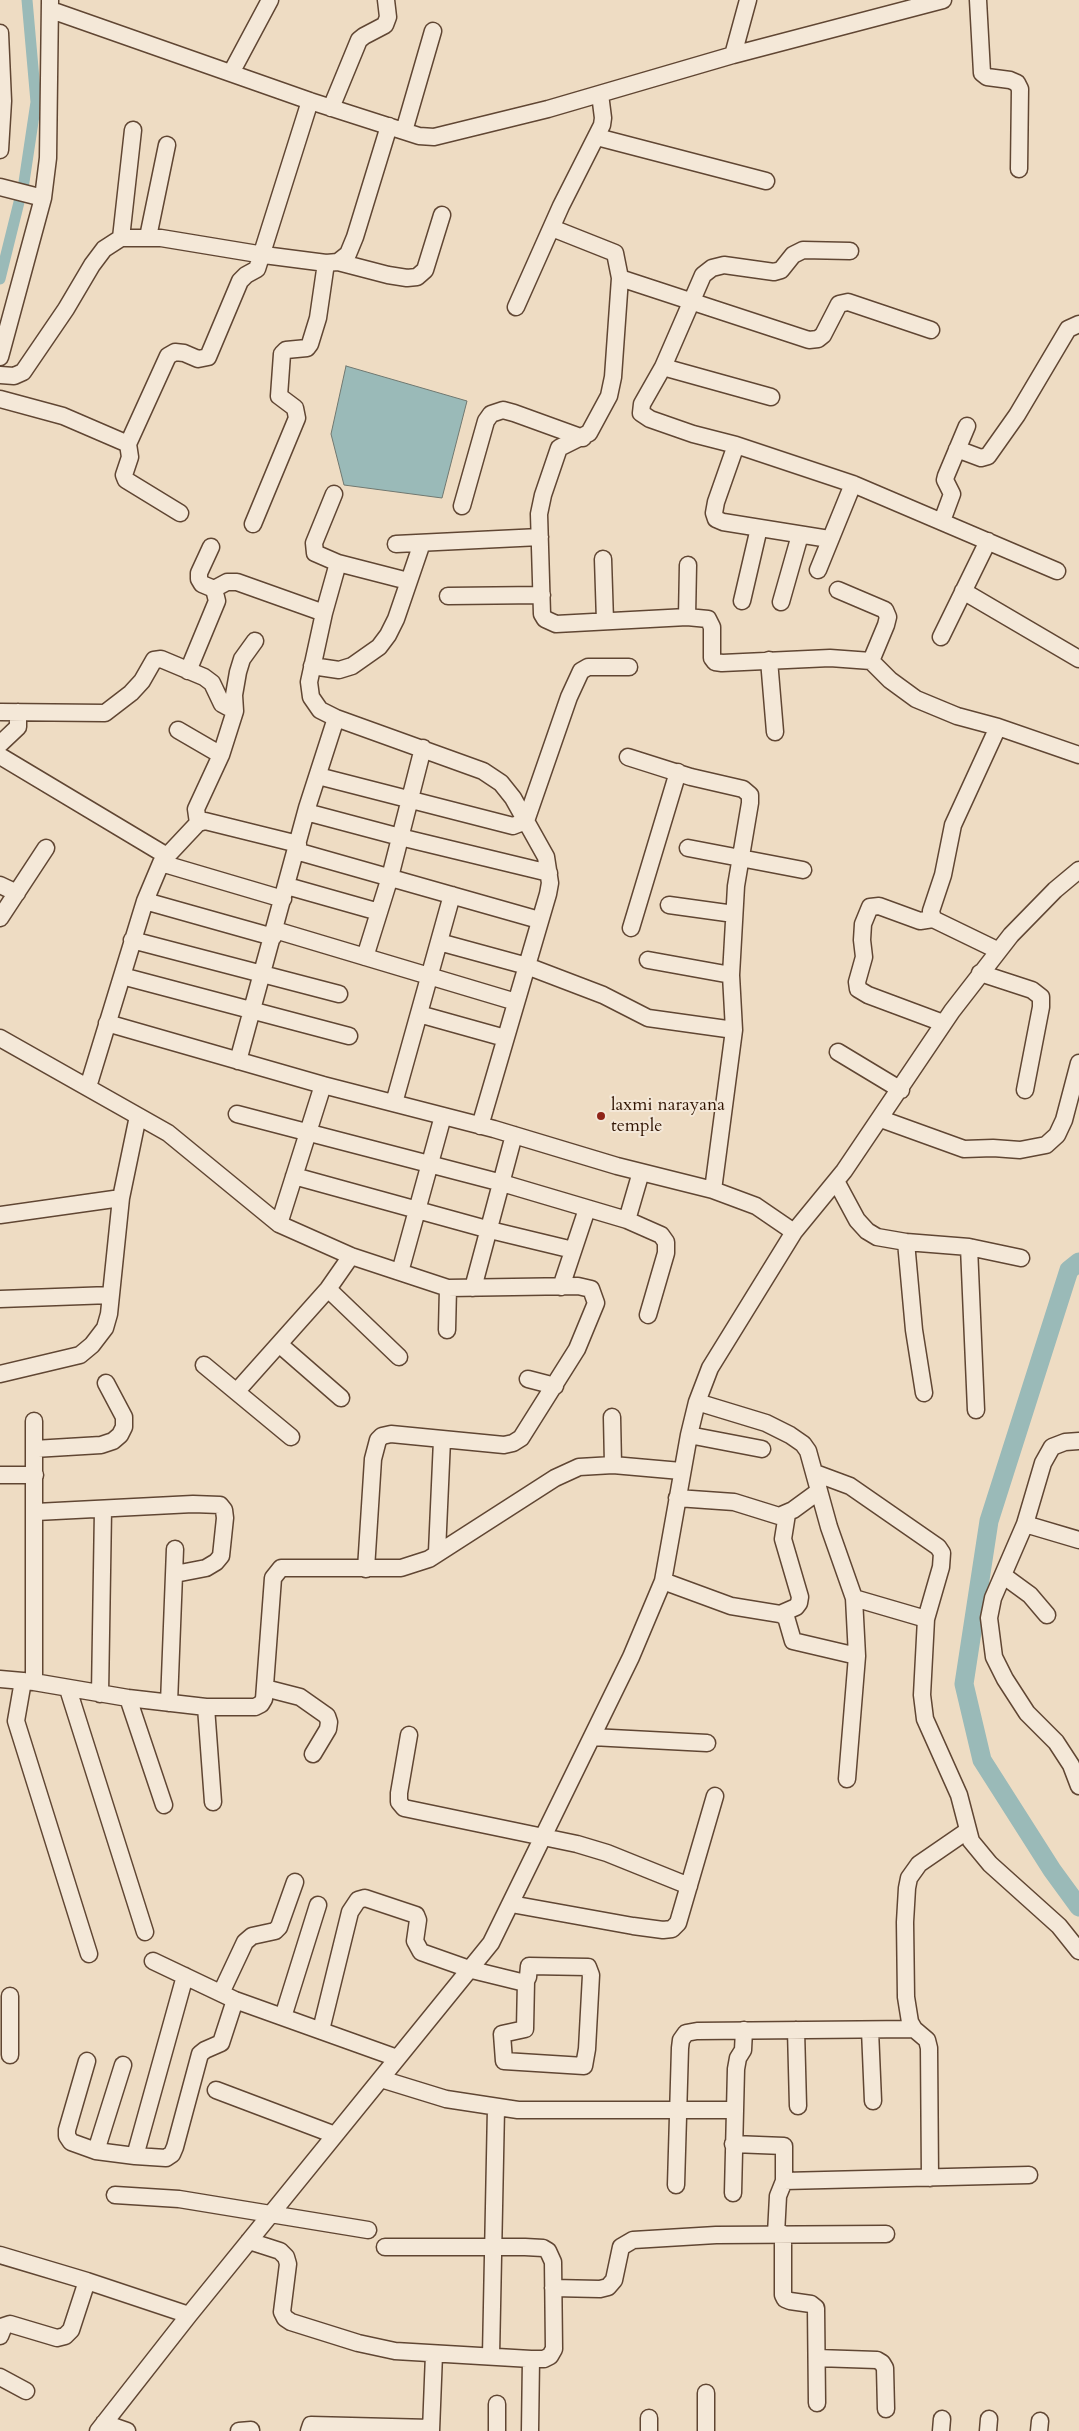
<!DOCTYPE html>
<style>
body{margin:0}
canvas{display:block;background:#eedcc3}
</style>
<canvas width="1079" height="2431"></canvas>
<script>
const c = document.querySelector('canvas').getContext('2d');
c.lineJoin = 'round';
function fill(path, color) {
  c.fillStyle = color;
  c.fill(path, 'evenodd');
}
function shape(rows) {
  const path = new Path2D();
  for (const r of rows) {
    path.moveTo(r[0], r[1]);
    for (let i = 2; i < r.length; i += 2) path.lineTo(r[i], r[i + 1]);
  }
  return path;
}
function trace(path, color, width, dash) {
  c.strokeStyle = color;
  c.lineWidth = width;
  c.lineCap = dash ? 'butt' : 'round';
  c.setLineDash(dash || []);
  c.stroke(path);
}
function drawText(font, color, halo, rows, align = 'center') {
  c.font = font + ' Cardo,serif';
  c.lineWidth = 4;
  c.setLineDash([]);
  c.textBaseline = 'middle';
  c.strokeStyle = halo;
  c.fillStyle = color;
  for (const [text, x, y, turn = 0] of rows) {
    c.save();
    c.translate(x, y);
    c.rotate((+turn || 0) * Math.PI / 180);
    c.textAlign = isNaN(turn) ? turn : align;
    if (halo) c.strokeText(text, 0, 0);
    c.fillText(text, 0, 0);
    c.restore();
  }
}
const water = shape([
 [346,366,467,401,442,498,344,485,331,434,346,366]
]);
fill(water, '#9abab8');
trace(water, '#707870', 1);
trace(shape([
 [0,279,24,182,36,102,27,0]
]), '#9abab8', 11);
trace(shape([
 [1079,1262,1069,1270,989,1521,964,1684,982,1760,1052,1870,1079,1907]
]), '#9abab8', 19);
const minor = shape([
 [978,0,982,73,987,77,1010,80,1017,83,1020,89,1019,169],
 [51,10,310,101,419,136,434,137,548,109,733,55,943,0],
 [0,33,3,101,0,150],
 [733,55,748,0],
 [231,73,270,0],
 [331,108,359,40,364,36,385,25,388,17,386,0],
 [404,131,433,31],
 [597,137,766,181],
 [0,187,43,198],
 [552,228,615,253,620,278,613,377,609,396,589,433,559,448,543,495,539,514,542,614,545,619,556,624,687,617,708,619,712,627,712,658,715,662,722,663,830,658,871,661,890,680,916,699,957,716,998,727,1079,755],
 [148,237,167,145],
 [121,238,133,130],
 [850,251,803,250,793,255,781,270,774,272,724,265,712,268,703,275,663,367,642,404,641,413,650,419,693,434,736,445,853,484,1057,571],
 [338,262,388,275,407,278,417,277,425,270,442,215],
 [620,278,809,340,818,339,823,335,839,304,848,302,931,330],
 [516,307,561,206,602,125,603,118,600,94],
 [0,357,43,198,48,158,50,1],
 [663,367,771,397],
 [0,375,14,376,23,372,66,309,92,265,104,249,121,238,161,238,264,255,326,263,338,262,348,254,355,237,389,126],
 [0,399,63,416,128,444,130,457,124,475,126,480,180,513],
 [128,444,168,356,175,352,184,353,198,359,208,357,240,281,246,275,257,269,310,101],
 [736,445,716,502,714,513,716,519,723,522,829,539],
 [957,449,981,458,988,456,1017,415,1068,329,1079,324],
 [334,494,314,543,315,553,338,563,408,581],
 [462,506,486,421,491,414,503,410,514,413,583,438],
 [942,521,952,494,945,480,946,476,967,426],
 [253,524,297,418,295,408,279,396,282,354,286,350,307,348,310,344,318,318,326,263],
 [396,544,540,537],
 [603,559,605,621],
 [338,563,324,613,309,682,311,697,320,710,336,718,483,771,501,783,513,798,546,857,550,883,548,894,480,1126],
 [818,570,853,484],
 [214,589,227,582,237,582,324,613],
 [838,590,885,610,888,617,886,625,871,661],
 [963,591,1079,659],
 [448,596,542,595],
 [742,601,759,528],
 [781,602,800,535],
 [687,617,688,565],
 [941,637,988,541],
 [769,660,775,732],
 [312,666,339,670,352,666,379,647,388,635,396,619,422,543],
 [188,671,217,601,214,589,202,584,199,579,199,573,211,547],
 [0,712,105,713,131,693,142,681,154,660,161,659,204,677,212,683,222,704,235,711],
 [178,730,221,755],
 [0,744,18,727,18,712],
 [0,756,167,856],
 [628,757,691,777,743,789,750,795,750,803,736,886,731,975,734,1030,713,1190],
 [318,776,513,826,526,821,569,697,581,671,588,667,629,667],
 [306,812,400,837,549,873],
 [198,823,196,809,221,755,235,711,234,695,238,672,242,659,255,641],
 [688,848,803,870],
 [296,851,539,920],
 [161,863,283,899],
 [0,885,17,893],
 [287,886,379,912],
 [145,901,273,937],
 [669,905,734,914],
 [0,918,46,848],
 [933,919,920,921,879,906,870,907,863,924,862,940,864,957,857,982,858,989,868,995,943,1023],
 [631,928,678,772],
 [275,930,516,1002],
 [132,940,339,994],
 [439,942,527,966,603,995,648,1018,734,1030],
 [997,950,933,919,931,911,943,875,953,825,998,727],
 [365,957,390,877,423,748],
 [648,960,731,975],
 [980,973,1032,990,1041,997,1041,1007,1025,1090],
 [122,976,349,1036],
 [419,1014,505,1038],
 [107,1023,323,1085,494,1129,617,1166,713,1190,756,1206,794,1232],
 [0,1038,168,1133,279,1224,351,1256,448,1288,578,1286,591,1289,596,1303,577,1349,521,1438,513,1443,504,1445,391,1434,382,1436,378,1440,373,1459,366,1569],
 [838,1052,901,1090],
 [238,1061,307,808,336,718],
 [88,1087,145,901,161,863,167,856,198,823,205,821,298,844],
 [394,1103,452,895],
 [237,1114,502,1183,627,1220,661,1235,666,1242,666,1253,648,1315],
 [881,1119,964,1149,993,1148,1020,1150,1046,1145,1057,1135,1064,1120,1079,1063],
 [294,1176,490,1230,573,1250],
 [836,1181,857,1220,867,1231,877,1237,906,1242,969,1247,1021,1258],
 [0,1215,121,1198],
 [627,1220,641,1172],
 [279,1224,323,1085],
 [906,1242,914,1330,924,1393],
 [969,1247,976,1410],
 [400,1272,443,1116],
 [561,1287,587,1209],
 [473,1288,514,1135],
 [328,1289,399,1357],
 [0,1299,111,1295],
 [447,1330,448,1288],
 [279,1344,341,1398],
 [204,1365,291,1437],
 [0,1374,80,1355,92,1345,105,1328,109,1314,121,1198,138,1116],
 [528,1379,555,1386],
 [237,1391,328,1289,351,1256],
 [697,1402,766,1423,790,1435,803,1444,808,1451,829,1527,854,1598,857,1656,847,1779],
 [612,1417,613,1465],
 [34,1421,34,1682],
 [689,1435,762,1449],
 [1079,1441,1065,1442,1052,1447,1043,1463,1025,1524,993,1598,989,1618,994,1657,1005,1679,1027,1713,1056,1742,1071,1765,1079,1786],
 [34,1449,101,1445,113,1441,120,1435,124,1427,124,1417,106,1383],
 [815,1473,850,1486,938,1547,942,1553,941,1567,926,1619,922,1695,925,1719,959,1795,971,1841,990,1864,1059,1926,1079,1951],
 [0,1475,35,1475],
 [677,1498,734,1502,779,1516,793,1510,819,1491],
 [36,1512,193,1504,220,1505,224,1510,225,1518,221,1556,216,1562,206,1568,175,1574],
 [1025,1524,1079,1540],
 [437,1552,442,1440],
 [1004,1576,1030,1595,1047,1615],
 [663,1581,731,1606,780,1614,786,1617,793,1641,857,1656],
 [854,1598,926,1619],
 [780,1614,796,1607,799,1603,800,1597,783,1539,787,1514],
 [0,1679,34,1682,128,1698,206,1707,255,1707,261,1704,264,1699,273,1578,281,1568,401,1568,429,1559,555,1478,579,1467,613,1465,681,1471],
 [23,1681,16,1721,89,1954],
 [265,1688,300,1697,327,1716,329,1722,328,1729,313,1754],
 [68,1689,145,1932],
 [100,1694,103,1510],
 [128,1698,164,1805],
 [169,1703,175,1549],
 [206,1707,213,1802],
 [409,1735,399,1793,399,1802,404,1808,577,1844,607,1853,689,1886],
 [592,1737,707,1743],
 [511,1904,633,1926,663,1930,672,1929,678,1923,715,1796],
 [153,1961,235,2000,397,2058],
 [221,1993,245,1942,252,1936,275,1931,279,1927,295,1882],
 [283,2017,318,1905],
 [321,2030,350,1912,358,1900,365,1898,416,1915,418,1920,415,1941,421,1952,472,1970,521,1982,526,1981,528,1977,529,1966,588,1967,591,1975,587,2049,584,2066,504,2061,502,2034,525,2029,526,1981],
 [796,2030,798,2106],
 [870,2030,873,2101],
 [10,2055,10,1996],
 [87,2061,67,2130,67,2136,71,2142,96,2151,135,2156,166,2158,172,2154,175,2147,200,2054,205,2050,221,2043,235,2000],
 [381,2079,446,2099,518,2110,734,2110],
 [216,2090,335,2135],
 [733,2144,784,2146,784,2181],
 [96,2151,123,2065],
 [135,2156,185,1976],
 [930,2178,929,2048,927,2040,914,2029,910,2022,906,1997,905,1922,907,1888,909,1878,919,1864,967,1831],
 [676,2185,680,2048,681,2040,686,2033,697,2031,914,2029],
 [733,2193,736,2069,738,2058,743,2050,744,2030],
 [115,2195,179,2199,368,2230],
 [776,2234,778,2196,784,2181,1029,2175],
 [783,2234,783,2295,785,2299,790,2301,811,2304,816,2308,817,2403],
 [249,2241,280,2251,286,2257,288,2264,282,2312,285,2318,291,2322,358,2343,395,2351,531,2359,544,2359,550,2356,554,2349,553,2262,548,2251,543,2248,525,2247,385,2247],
 [0,2255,87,2281,189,2315],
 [553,2288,600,2289,608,2287,614,2280,621,2247,633,2240,716,2235,886,2234],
 [0,2336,4,2326,10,2324,57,2338,65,2336,71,2330,87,2281],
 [491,2356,496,2108],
 [817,2358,877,2360,882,2363,885,2368,886,2409],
 [0,2377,26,2391],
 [104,2423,127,2431],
 [98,2431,189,2315,491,1943,631,1657,663,1581,689,1435,697,1402,710,1368,794,1232,844,1171,952,1011,1011,935,1055,890,1079,870],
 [239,2431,251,2430],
 [309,2431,311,2425,431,2428],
 [431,2431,434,2354],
 [497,2431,497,2404],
 [530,2431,531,2359],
 [649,2431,649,2418],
 [706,2431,706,2393],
 [941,2431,942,2419],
 [988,2431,989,2419],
 [1039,2431,1040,2421]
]);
trace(minor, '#604633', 19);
trace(minor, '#f4e8d8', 16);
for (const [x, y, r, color] of [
 [601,1116,5,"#8f2418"]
]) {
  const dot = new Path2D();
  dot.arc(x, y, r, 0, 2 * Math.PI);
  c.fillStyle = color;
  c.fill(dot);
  trace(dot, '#f4e8d8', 2);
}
drawText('18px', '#301403', '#f4e8d8', [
 ["laxmi narayana",611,1106],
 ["temple",611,1127]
], 'left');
</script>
